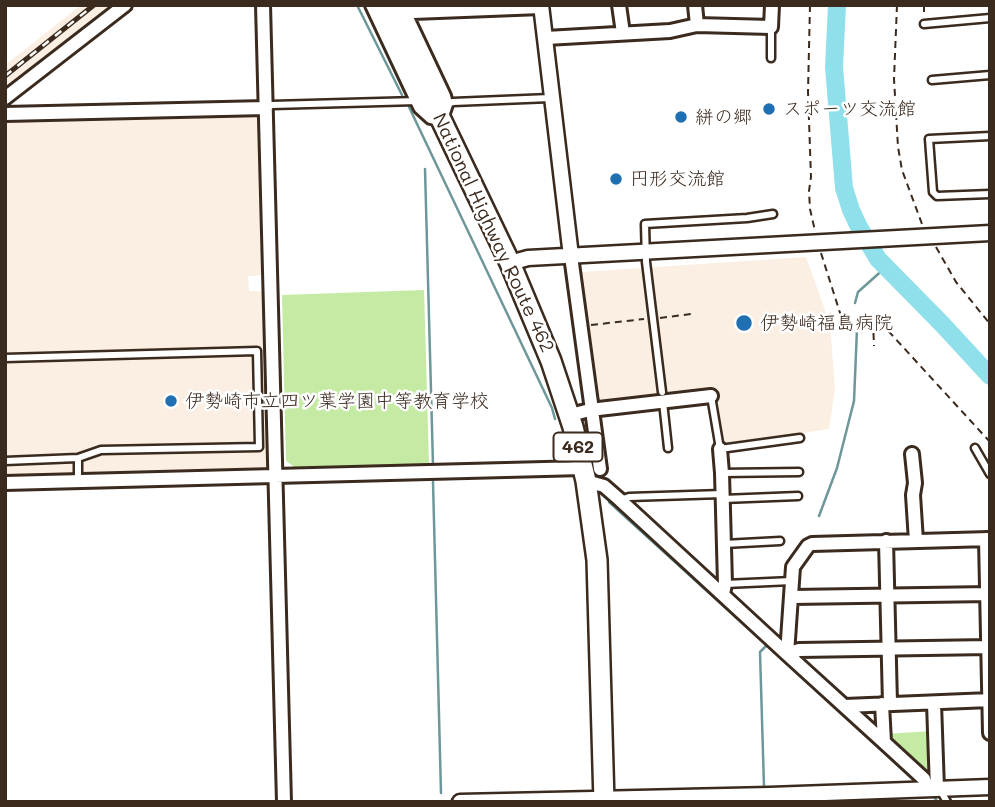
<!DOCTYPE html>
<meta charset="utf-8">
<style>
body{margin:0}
#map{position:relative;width:995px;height:807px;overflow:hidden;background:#fff;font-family:Mali,sans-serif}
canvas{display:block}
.frame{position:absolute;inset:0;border:7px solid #3b2a1e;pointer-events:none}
</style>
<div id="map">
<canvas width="995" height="807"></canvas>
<div class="frame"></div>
</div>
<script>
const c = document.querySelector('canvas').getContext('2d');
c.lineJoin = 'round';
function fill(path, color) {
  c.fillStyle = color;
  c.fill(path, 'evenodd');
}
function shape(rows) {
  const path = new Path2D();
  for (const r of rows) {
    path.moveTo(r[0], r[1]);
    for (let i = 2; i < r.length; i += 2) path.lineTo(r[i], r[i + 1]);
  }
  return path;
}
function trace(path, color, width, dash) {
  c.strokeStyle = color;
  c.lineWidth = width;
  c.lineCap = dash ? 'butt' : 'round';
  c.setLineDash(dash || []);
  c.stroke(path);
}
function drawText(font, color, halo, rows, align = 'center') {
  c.font = font + ' Mali,"Klee One",sans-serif';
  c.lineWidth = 5;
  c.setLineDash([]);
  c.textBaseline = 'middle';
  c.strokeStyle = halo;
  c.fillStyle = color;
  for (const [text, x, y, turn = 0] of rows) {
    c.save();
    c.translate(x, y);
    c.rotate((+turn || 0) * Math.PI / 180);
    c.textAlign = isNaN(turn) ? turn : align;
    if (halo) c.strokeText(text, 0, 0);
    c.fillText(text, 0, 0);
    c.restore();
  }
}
fill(shape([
 [81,5,110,5,5,89,5,65],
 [256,114,261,117,265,275,248,276,249,291,266,291,271,465,269,470,5,478,5,122],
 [806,257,830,324,835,389,829,429,724,445,713,391,595,404,582,272]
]), '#faefe2');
fill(shape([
 [424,290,429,464,296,468,286,461,282,295],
 [931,731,933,772,927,775,887,739,886,734]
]), '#c4eaa4');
trace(shape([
 [357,5,402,95],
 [409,107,552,408,555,419],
 [425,169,433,465],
 [855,303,858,292,886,267],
 [433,482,441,793],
 [609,502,915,780],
 [819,516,837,468,854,401,857,329],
 [764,787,760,652,766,646],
 [933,796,938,802]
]), '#6d9798', 2.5);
trace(shape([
 [837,5,834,67,844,188,851,210,859,227,878,259,942,324,990,376]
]), '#8fe0ea', 18);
const service = shape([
 [924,24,990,18],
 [771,27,771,58],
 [932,80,990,75],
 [446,104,453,102,550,98],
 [266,108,272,105,417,101],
 [990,136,929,139,933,192,937,196,990,194],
 [5,358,257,351,259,447,101,450,78,458,5,461],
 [662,392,646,262,645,224,747,218,773,214],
 [711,396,720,449,800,438],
 [663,402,668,448],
 [975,448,990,474],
 [78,458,78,481],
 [722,473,799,472],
 [723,499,798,496],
 [620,500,629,497,722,494],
 [724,544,780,541],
 [725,584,792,581],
 [942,789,943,795,947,802]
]);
const minor = shape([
 [263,5,284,802],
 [372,5,420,107,431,117,441,119,446,104,444,96,401,5],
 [619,5,623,33],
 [695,5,697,25],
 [406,14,413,12,541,7],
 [546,38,670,31,697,25,771,27,772,5],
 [5,98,125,5],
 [5,114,266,108],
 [571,256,600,469],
 [570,415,590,410,711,396],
 [720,449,722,473,725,584,723,594],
 [912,454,915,483,913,495,916,541],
 [586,481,604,486,620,500,787,654,887,745,924,779,927,789],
 [5,483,583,468],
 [986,539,990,733],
 [990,539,812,544,808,546,793,567,787,654,799,650,990,647],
 [886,541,890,704],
 [792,597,990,594],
 [934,703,937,789],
 [882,704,884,742],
 [845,706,990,700]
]);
const tertiary = shape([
 [541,5,571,256],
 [510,263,528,258,990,233],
 [460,802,770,795,990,787]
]);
const trunk = shape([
 [386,5,510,263,551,361,573,427,586,481,597,560,604,802]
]);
trace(service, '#3b2a1e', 11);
trace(minor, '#3b2a1e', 18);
trace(tertiary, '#3b2a1e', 19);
trace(trunk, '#3b2a1e', 24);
trace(shape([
 [810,5,808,92,811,177,809,191,810,209,815,231],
 [897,5,894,79,898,147,902,170,922,224],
 [924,5,924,15],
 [936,247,956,282,990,324],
 [821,253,841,316,845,321,849,322,871,320,881,323,990,442],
 [660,318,691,314],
 [873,321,874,346],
 [591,325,644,319]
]), '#3b2a1e', 2, [7, 5]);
trace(service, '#fff', 6);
trace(minor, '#fff', 12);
trace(tertiary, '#fff', 14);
trace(trunk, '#fff', 19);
const rail = shape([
 [5,76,94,5]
]);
trace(rail, '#3b2a1e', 5);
trace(rail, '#fff', 2.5, [8]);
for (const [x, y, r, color] of [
 [769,109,7,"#1f6fb2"],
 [681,117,7,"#1f6fb2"],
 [616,179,7,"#1f6fb2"],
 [744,323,9,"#1f6fb2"],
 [171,401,7,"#1f6fb2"]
]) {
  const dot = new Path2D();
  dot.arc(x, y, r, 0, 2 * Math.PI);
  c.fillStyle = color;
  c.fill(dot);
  trace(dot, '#fff', 2.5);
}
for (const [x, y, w] of [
 [578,447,49]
]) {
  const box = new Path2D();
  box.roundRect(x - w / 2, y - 14.5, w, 29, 5);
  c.fillStyle = '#fff';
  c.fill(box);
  trace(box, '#3b2a1e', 2);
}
drawText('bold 18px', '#3b2a1e', null, [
 ["462",578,447]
]);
drawText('19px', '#3b2a1e', '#fff', [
 ["スポーツ交流館",783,109],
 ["絣の郷",695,117],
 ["円形交流館",630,179],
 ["伊勢崎福島病院",760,323],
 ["伊勢崎市立四ツ葉学園中等教育学校",185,401]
], 'left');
drawText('19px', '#3b2a1e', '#fff', [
 ["National Highway Route 462",493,233,65]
]);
</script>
